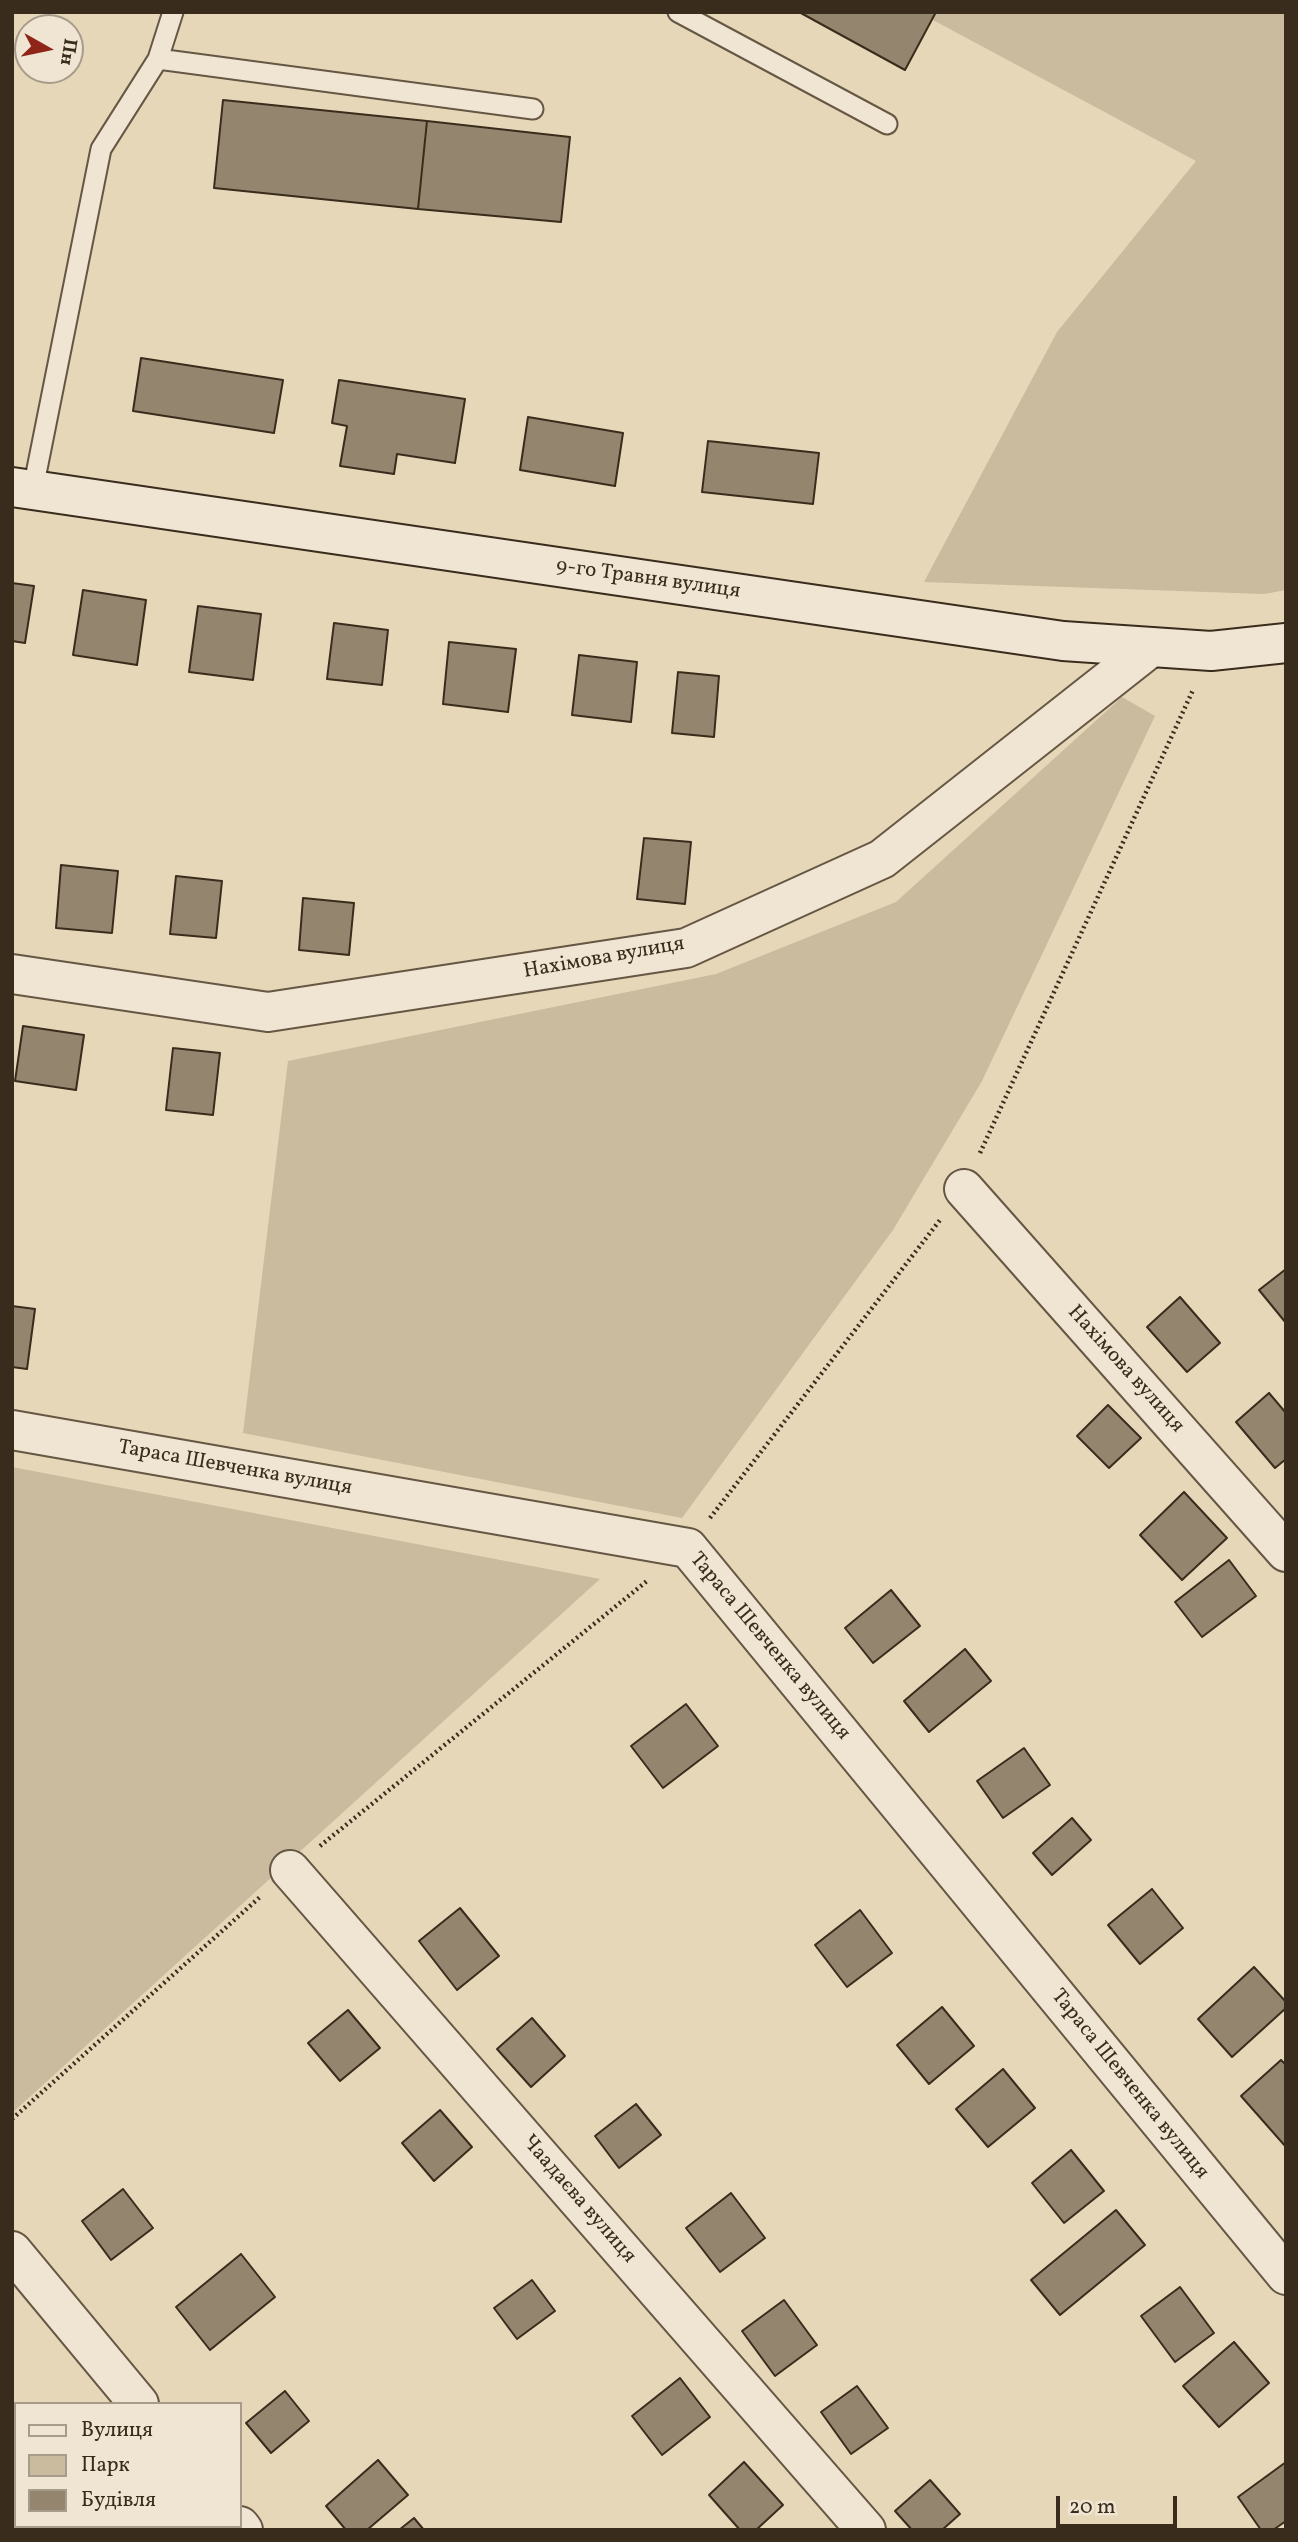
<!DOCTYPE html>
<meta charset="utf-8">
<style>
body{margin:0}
#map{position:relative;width:1298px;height:2542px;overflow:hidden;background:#e7d7b9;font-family:Vollkorn,serif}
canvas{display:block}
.frame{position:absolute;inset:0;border:14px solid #3a2c1c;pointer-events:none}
.legend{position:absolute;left:14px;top:2402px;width:228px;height:126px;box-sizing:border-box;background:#efe5d2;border:2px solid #a79b89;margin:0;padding:9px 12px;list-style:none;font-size:21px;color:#3a2c1c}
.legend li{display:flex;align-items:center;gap:14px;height:35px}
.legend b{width:35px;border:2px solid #a79b89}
.north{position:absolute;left:14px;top:14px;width:70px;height:70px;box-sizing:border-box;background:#efe5d2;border:2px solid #a79b89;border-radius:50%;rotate:99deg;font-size:19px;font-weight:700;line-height:28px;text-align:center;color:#3a2c1c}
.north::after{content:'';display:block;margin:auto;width:24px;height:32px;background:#8f2418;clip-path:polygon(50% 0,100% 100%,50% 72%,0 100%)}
.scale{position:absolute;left:1056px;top:2496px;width:121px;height:32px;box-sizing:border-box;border:4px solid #3a2c1c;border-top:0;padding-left:9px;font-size:21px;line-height:24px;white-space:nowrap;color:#3a2c1c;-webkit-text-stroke:5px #efe5d2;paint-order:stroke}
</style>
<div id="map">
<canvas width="1298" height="2542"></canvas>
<div class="frame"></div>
<ul class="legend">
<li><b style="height:9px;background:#efe5d2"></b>Вулиця</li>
<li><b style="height:19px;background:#caba9e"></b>Парк</li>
<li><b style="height:19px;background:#94856e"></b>Будівля</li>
</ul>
<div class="north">Пн</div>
<div class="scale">20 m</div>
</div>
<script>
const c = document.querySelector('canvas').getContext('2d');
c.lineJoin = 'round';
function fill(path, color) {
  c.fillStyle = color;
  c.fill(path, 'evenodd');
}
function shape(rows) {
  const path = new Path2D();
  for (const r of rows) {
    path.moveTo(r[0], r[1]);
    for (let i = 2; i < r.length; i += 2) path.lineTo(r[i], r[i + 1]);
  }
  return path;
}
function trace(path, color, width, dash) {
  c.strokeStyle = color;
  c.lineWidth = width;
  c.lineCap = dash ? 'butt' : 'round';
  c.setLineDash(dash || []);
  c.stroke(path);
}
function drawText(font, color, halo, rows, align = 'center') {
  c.font = font + ' Vollkorn,serif';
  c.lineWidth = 5;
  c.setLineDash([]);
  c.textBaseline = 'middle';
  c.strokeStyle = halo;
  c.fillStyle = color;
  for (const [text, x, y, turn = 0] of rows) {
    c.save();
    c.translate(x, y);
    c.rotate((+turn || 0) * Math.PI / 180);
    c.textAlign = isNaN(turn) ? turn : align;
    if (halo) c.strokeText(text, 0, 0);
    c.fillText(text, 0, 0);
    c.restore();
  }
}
fill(shape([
 [918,12,1286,12,1286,590,1264,594,924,582,1057,332,1196,161],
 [1122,697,1155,716,982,1081,893,1230,682,1518,243,1433,288,1061,716,974,896,902],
 [12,1467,600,1579,12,2113]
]), '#caba9e');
const building = shape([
 [799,12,936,12,905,70,799,12],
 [223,100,427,121,418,209,214,188,223,100],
 [427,121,570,137,561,222,418,209,427,121],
 [141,358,283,380,274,433,133,411,141,358],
 [339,380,465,399,455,463,397,454,394,474,340,466,347,426,332,423,339,380],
 [528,417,623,433,615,486,520,470,528,417],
 [708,441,819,453,813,504,702,492,708,441],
 [12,583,34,586,25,643,12,641,12,583],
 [83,590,146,600,137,665,73,655,83,590],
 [198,606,261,614,253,680,189,672,198,606],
 [334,623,388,630,382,685,327,679,334,623],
 [449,642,516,649,508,712,443,704,449,642],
 [579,655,637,662,631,722,572,715,579,655],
 [678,672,719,676,714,737,672,733,678,672],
 [644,838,691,842,685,904,637,899,644,838],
 [61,865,118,871,112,933,56,928,61,865],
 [176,876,222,881,216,938,170,934,176,876],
 [303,898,354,903,349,955,299,950,303,898],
 [23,1026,84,1035,76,1090,15,1081,23,1026],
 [173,1048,220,1053,213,1115,166,1110,173,1048],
 [1286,1269,1286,1323,1259,1290,1286,1269],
 [1180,1297,1220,1343,1187,1372,1147,1327,1180,1297],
 [12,1306,35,1309,27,1369,12,1367,12,1306],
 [1269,1393,1286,1413,1286,1459,1275,1468,1236,1422,1269,1393],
 [1108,1405,1141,1438,1109,1468,1077,1436,1108,1405],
 [1184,1492,1227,1538,1182,1580,1140,1535,1184,1492],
 [1229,1560,1256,1596,1202,1637,1175,1602,1229,1560],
 [891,1590,920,1626,873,1663,845,1628,891,1590],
 [965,1649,991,1681,929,1732,904,1701,965,1649],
 [686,1704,718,1746,663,1788,631,1746,686,1704],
 [1024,1748,1050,1785,1003,1818,977,1781,1024,1748],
 [1072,1818,1091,1840,1052,1875,1033,1853,1072,1818],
 [1152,1889,1183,1928,1140,1964,1108,1925,1152,1889],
 [460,1908,499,1956,457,1990,419,1941,460,1908],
 [860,1910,892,1953,847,1987,815,1945,860,1910],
 [1254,1967,1286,2002,1286,2008,1232,2057,1198,2019,1254,1967],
 [942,2007,974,2046,929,2084,897,2045,942,2007],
 [348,2010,380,2048,340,2081,308,2043,348,2010],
 [532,2018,565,2056,531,2087,497,2049,532,2018],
 [1281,2060,1286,2065,1286,2147,1241,2096,1281,2060],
 [1003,2069,1035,2108,988,2147,956,2109,1003,2069],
 [636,2104,661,2135,619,2168,595,2136,636,2104],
 [440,2110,472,2147,434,2181,402,2143,440,2110],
 [1071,2150,1104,2191,1064,2223,1032,2183,1071,2150],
 [123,2189,153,2228,111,2260,82,2221,123,2189],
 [731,2193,765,2238,720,2272,686,2228,731,2193],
 [1116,2210,1145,2245,1060,2315,1031,2280,1116,2210],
 [241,2254,275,2297,210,2350,176,2307,241,2254],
 [532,2280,555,2311,517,2339,494,2308,532,2280],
 [1180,2287,1214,2333,1175,2362,1141,2316,1180,2287],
 [784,2300,817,2345,775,2376,742,2331,784,2300],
 [1234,2342,1269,2383,1219,2427,1183,2386,1234,2342],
 [680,2378,710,2417,662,2455,632,2416,680,2378],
 [857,2386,888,2428,851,2454,821,2412,857,2386],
 [285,2391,309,2421,271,2453,246,2423,285,2391],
 [16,2433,16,2503,14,2504,12,2501,12,2436,16,2433],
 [378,2460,408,2495,367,2530,346,2530,326,2506,378,2460],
 [744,2462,783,2505,756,2530,740,2530,709,2495,744,2462],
 [1286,2462,1286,2521,1273,2530,1261,2530,1238,2497,1286,2462],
 [930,2480,960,2514,942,2530,912,2530,895,2511,930,2480],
 [414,2518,424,2530,399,2530,414,2518]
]);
fill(building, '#94856e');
trace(building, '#3a2c1c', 2);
const lane = shape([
 [678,12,887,124],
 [158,59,173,12],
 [33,489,101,149,158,59,533,109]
]);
const street = shape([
 [12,974,268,1012,686,948,882,859,1151,647],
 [964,1189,1286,1552],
 [12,1430,688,1548,1286,2275],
 [290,1870,866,2530],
 [12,2251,139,2404],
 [240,2526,243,2530]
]);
const secondary = shape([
 [12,487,1063,641,1211,651,1286,643]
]);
trace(lane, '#655743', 23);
trace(street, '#655743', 42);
trace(secondary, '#3a2c1c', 42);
trace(shape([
 [980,1153,1193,690],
 [710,1518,940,1220],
 [320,1846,647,1581],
 [12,2119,260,1897]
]), '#3a2c1c', 4.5, [2, 3.5]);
trace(lane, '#efe5d2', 19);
trace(street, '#efe5d2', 38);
trace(secondary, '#efe5d2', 38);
drawText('21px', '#3a2c1c', '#efe5d2', [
 ["9-го Травня вулиця",648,580,8],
 ["Нахімова вулиця",604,959,-10],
 ["Нахімова вулиця",1125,1370,48],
 ["Тараса Шевченка вулиця",235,1469,10],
 ["Тараса Шевченка вулиця",769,1647,50],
 ["Тараса Шевченка вулиця",1129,2085,51],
 ["Чаадаєва вулиця",578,2200,49]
]);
</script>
